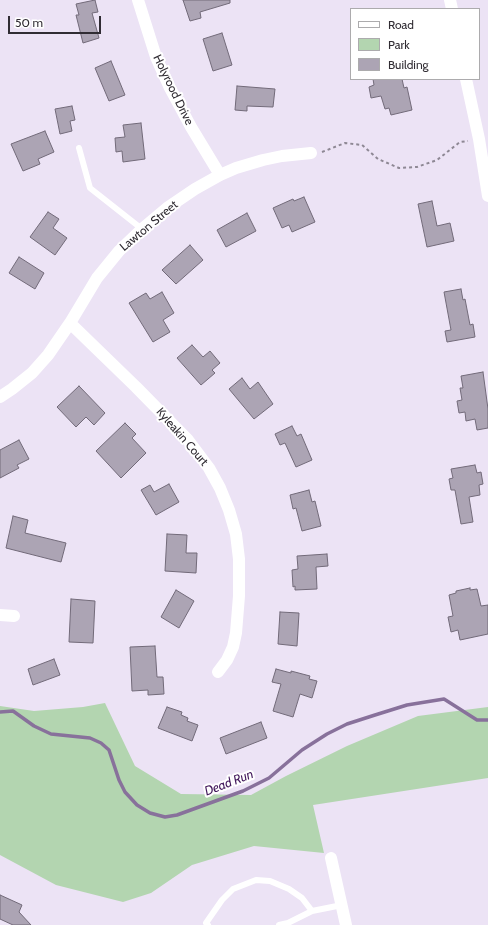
<!DOCTYPE html>
<style>
body{margin:0}
#map{position:relative;width:488px;height:925px;overflow:hidden;background:#ece3f5;font-family:Cabin,sans-serif}
canvas{display:block}
.legend{position:absolute;left:350px;top:8px;width:130px;height:72px;box-sizing:border-box;background:#fff;border:1px solid #acabad;margin:0;padding:5px 7px;list-style:none;font-size:12px;color:#302c33}
.legend li{display:flex;align-items:center;gap:8px;height:20px}
.legend b{width:20px;border:1px solid #acabad}
.scale{position:absolute;left:8px;top:16px;width:93px;height:18px;box-sizing:border-box;border:2px solid #302c33;border-top:0;padding-left:5px;font-size:12px;line-height:14px;white-space:nowrap;color:#302c33;-webkit-text-stroke:3px #fff;paint-order:stroke}
</style>
<div id="map">
<canvas width="488" height="925"></canvas>
<ul class="legend">
<li><b style="height:5px;background:#fff"></b>Road</li>
<li><b style="height:11px;background:#b3d5b0"></b>Park</li>
<li><b style="height:11px;background:#aca4b4"></b>Building</li>
</ul>
<div class="scale">50 m</div>
</div>
<script>
const c = document.querySelector('canvas').getContext('2d');
c.lineJoin = 'round';
function fill(path, color) {
  c.fillStyle = color;
  c.fill(path, 'evenodd');
}
function shape(rows) {
  const path = new Path2D();
  for (const r of rows) {
    path.moveTo(r[0], r[1]);
    for (let i = 2; i < r.length; i += 2) path.lineTo(r[i], r[i + 1]);
  }
  return path;
}
function trace(path, color, width, dash) {
  c.strokeStyle = color;
  c.lineWidth = width;
  c.lineCap = dash ? 'butt' : 'round';
  c.setLineDash(dash || []);
  c.stroke(path);
}
function drawText(font, color, halo, rows, align = 'center') {
  c.font = font + ' Cabin,sans-serif';
  c.lineWidth = 4;
  c.setLineDash([]);
  c.textBaseline = 'middle';
  c.strokeStyle = halo;
  c.fillStyle = color;
  for (const [text, x, y, turn = 0] of rows) {
    c.save();
    c.translate(x, y);
    c.rotate((+turn || 0) * Math.PI / 180);
    c.textAlign = isNaN(turn) ? turn : align;
    if (halo) c.strokeText(text, 0, 0);
    c.fillText(text, 0, 0);
    c.restore();
  }
}
fill(shape([
 [105,703,135,766,181,794,251,795,286,776,347,746,418,716,488,707,488,778,313,805,324,853,254,846,192,865,151,893,123,902,56,885,0,855,0,706,34,711,83,707]
]), '#b3d5b0');
trace(shape([
 [0,712,13,711,34,726,51,734,90,738,101,743,109,750,119,780,125,792,137,805,150,813,165,817,177,815,243,791,269,778,302,750,327,734,347,724,375,715,407,705,444,699,477,720,488,720]
]), '#88719b', 3.5);
const building = shape([
 [95,0,98,12,92,13,99,38,83,43,76,15,79,15,76,4,95,0],
 [183,0,230,0,230,3,200,12,201,18,190,21,183,0],
 [222,33,232,65,213,71,203,39,222,33],
 [111,61,125,95,109,101,95,68,111,61],
 [373,79,402,79,404,88,407,87,412,110,391,115,389,108,385,109,381,96,371,98,369,87,374,85,373,79],
 [237,86,275,89,273,107,247,106,247,111,235,110,237,86],
 [72,106,75,120,70,121,72,131,60,134,55,109,72,106],
 [141,123,145,159,123,162,122,151,116,152,115,138,125,137,123,125,141,123],
 [45,131,54,152,38,159,40,164,23,171,11,144,45,131],
 [304,197,315,222,292,232,289,225,282,228,273,208,293,199,294,201,304,197],
 [432,201,437,226,450,223,454,241,427,247,418,204,432,201],
 [48,212,59,219,53,228,67,238,55,255,30,237,48,212],
 [247,213,256,231,226,247,217,230,247,213],
 [190,245,203,260,176,284,162,270,190,245],
 [19,257,44,273,35,289,9,273,19,257],
 [461,289,463,300,465,299,470,325,473,324,475,337,447,342,445,331,451,330,444,292,461,289],
 [162,292,174,313,163,320,170,332,153,342,129,303,146,293,150,299,162,292],
 [192,345,203,357,210,351,220,363,212,370,215,373,201,385,177,358,192,345],
 [483,372,488,409,488,428,477,430,475,419,466,421,465,412,459,413,457,401,462,400,460,388,463,388,461,376,483,372],
 [242,378,250,389,258,382,273,404,254,419,229,389,242,378],
 [79,386,105,413,94,425,86,417,76,427,57,407,79,386],
 [125,423,136,434,132,438,146,453,121,478,96,451,125,423],
 [292,426,297,436,301,434,312,460,296,467,285,443,280,445,275,434,292,426],
 [19,440,29,459,17,465,19,468,0,478,0,450,19,440],
 [475,465,477,473,481,472,483,484,479,485,480,495,469,497,473,522,461,524,455,490,451,490,449,479,453,478,451,469,475,465],
 [169,484,179,502,156,515,141,490,150,485,154,492,169,484],
 [309,490,312,502,315,501,321,526,302,531,296,508,293,509,290,495,309,490],
 [13,516,28,520,25,533,66,543,61,562,6,548,13,516],
 [167,534,187,535,186,553,197,553,196,573,165,571,167,534],
 [327,554,328,566,316,567,317,589,295,590,295,586,293,587,292,570,298,569,297,556,327,554],
 [470,588,470,590,477,589,481,606,488,605,488,634,460,640,458,630,451,632,448,617,453,616,449,595,456,593,456,591,470,588],
 [176,590,194,601,179,628,161,617,176,590],
 [71,599,95,601,93,643,69,642,71,599],
 [280,612,299,613,297,646,278,644,280,612],
 [155,646,157,677,163,677,164,694,148,695,148,690,132,691,130,647,155,646],
 [54,659,60,675,33,685,28,669,54,659],
 [276,669,291,673,291,671,310,676,309,679,317,681,312,698,300,694,293,717,273,711,281,684,272,682,276,669],
 [167,707,182,712,181,715,188,718,187,721,198,725,192,741,158,728,167,707],
 [261,722,267,738,226,754,220,738,261,722],
 [0,895,22,905,19,912,31,925,13,925,0,919,0,895]
]);
fill(building, '#aca4b4');
trace(building, '#726a79', 1);
trace(shape([
 [322,152,345,143,362,145,378,159,399,168,417,167,437,160,460,142,468,141]
]), '#8e8894', 2, [3, 3]);
trace(shape([
 [79,148,90,188,142,229],
 [208,925,206,923,222,900,233,889,256,880,270,881,289,889,302,898,312,911],
 [279,925,288,923,312,911,342,905]
]), '#fff', 6);
trace(shape([
 [138,0,156,57,170,88,191,127,220,175],
 [450,0,452,9],
 [466,79,479,139,488,196],
 [70,323,136,387,188,440,209,468,220,488,229,510,236,534,239,559,239,596,236,633,233,647,227,660,218,672],
 [0,397,12,389,32,373,48,355,70,323,97,278,119,251,142,229,167,208,195,189,220,175,236,168,263,160,282,156,311,153],
 [0,615,14,616],
 [331,858,346,925]
]), '#fff', 12);
drawText('12px', '#302c33', '#fff', [
 ["Holyrood Drive",173,90,64],
 ["Lawton Street",149,226,-40],
 ["Kyleakin Court",182,437,49]
]);
drawText('italic 13px', '#40165a', '#fff', [
 ["Dead Run",229,783,-21]
]);
</script>
